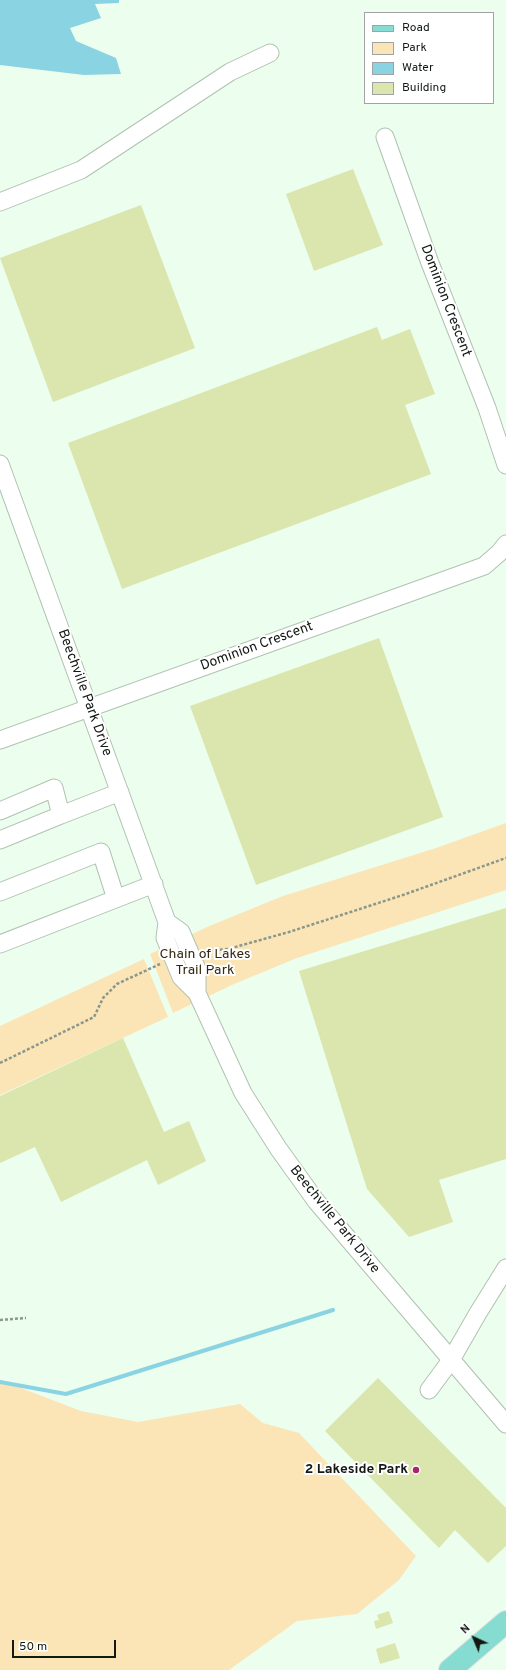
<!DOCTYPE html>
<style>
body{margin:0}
#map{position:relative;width:506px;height:1670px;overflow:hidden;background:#ecfeee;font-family:Overpass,sans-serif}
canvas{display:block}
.legend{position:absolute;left:364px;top:12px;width:130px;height:92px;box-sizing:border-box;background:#fff;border:1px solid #a0a3a1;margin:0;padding:5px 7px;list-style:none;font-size:12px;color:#121913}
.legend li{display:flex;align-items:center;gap:8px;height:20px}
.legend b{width:20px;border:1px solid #a0a3a1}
.north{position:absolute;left:454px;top:1618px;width:40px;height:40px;-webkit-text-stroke:3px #fff;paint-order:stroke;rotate:316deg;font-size:11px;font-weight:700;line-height:16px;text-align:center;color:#121913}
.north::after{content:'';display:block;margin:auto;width:14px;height:18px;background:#121913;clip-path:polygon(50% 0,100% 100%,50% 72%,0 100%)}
.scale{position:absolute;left:12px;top:1640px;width:104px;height:18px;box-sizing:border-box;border:2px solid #121913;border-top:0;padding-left:5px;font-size:12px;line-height:14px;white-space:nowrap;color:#121913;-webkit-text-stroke:3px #fff;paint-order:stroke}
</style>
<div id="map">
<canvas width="506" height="1670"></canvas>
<ul class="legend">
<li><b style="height:5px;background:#86dcd0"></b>Road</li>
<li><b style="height:11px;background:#fbe5b7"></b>Park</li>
<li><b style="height:11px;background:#8ad3e2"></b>Water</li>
<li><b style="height:11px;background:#dae6ad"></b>Building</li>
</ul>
<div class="north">N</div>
<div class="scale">50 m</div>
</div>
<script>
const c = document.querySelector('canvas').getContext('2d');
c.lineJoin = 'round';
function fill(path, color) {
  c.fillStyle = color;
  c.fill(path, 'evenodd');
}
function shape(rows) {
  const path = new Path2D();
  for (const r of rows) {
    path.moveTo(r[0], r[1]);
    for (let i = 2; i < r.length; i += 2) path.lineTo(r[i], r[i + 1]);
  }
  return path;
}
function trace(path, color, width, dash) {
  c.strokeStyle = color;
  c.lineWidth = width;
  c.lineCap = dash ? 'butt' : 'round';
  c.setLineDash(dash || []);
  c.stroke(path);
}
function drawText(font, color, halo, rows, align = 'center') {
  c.font = font + ' Overpass,sans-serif';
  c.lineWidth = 4;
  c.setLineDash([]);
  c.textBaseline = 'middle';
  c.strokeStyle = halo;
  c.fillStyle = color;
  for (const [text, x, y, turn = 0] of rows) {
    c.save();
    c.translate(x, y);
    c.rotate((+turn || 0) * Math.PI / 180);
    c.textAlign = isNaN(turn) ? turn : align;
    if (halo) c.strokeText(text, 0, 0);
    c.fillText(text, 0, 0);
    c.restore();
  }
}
fill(shape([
 [506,823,506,890,297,958,234,984,173,1013,150,954,207,927,283,896,436,848],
 [144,959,168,1017,0,1095,0,1026],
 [0,1380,81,1411,138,1422,240,1404,263,1423,299,1433,416,1556,399,1580,357,1614,297,1621,229,1670,0,1670]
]), '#fbe5b7');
fill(shape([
 [0,0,119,0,119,3,95,4,101,18,70,28,76,41,116,58,121,74,84,75,0,65]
]), '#8ad3e2');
trace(shape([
 [0,1382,66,1394,333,1310]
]), '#8ad3e2', 4);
fill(shape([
 [353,169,383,245,314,271,286,194],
 [141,205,195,348,53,402,0,258],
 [377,327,382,340,410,329,435,394,405,405,431,474,122,589,68,443],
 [379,638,443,817,256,885,190,706],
 [506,908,506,1159,439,1180,453,1222,409,1237,367,1189,299,971],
 [123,1038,164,1132,189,1121,206,1161,158,1185,147,1160,61,1202,35,1147,0,1163,0,1096],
 [378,1378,506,1508,506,1546,488,1563,455,1530,439,1548,325,1431],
 [389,1611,393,1623,376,1629,374,1621,379,1620,377,1615],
 [395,1643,400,1658,380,1664,376,1649]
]), '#dae6ad');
const minor = shape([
 [385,137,430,263,487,408,506,465],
 [0,202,81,170,230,72,270,53],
 [0,464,167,922,165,938,181,977,197,993,243,1093,278,1148,316,1201,506,1424],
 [0,740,484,566,499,553,506,544],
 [0,811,54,788,61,815,120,792],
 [0,840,61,815],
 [0,892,101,852,116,899],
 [167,922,181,932,197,969,197,993],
 [0,944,154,884],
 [429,1390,451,1360,478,1313,506,1268]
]);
const major = shape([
 [450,1670,506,1622]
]);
trace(minor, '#b0c2b2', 19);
trace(major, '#e3e3e3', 24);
trace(shape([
 [205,951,228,949,289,932,403,895,506,858],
 [0,1063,94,1017,103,998,117,984,160,964],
 [0,1320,26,1318]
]), '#8a978b', 2.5, [3, 2]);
trace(minor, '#fff', 17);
trace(major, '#86dcd0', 22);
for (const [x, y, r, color] of [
 [416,1470,4,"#a82570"]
]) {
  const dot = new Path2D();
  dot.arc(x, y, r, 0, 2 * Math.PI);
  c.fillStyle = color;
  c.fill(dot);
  trace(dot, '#fff', 1.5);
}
drawText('14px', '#121913', '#fff', [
 ["Dominion Crescent",445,301,69],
 ["Dominion Crescent",257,647,-20],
 ["Beechville Park Drive",84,693,70],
 ["Beechville Park Drive",334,1220,51]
]);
drawText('14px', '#342910', '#fff', [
 ["Chain of Lakes",205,955],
 ["Trail Park",205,971]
]);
drawText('bold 14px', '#121913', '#fff', [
 ["2 Lakeside Park",408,1470]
], 'right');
</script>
